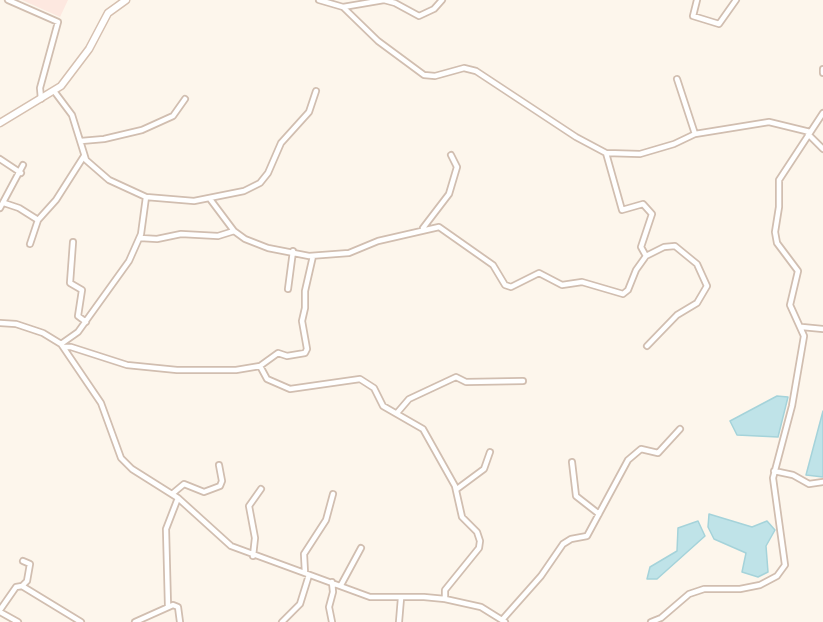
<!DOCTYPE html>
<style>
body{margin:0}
canvas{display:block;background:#fdf6ec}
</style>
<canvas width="823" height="622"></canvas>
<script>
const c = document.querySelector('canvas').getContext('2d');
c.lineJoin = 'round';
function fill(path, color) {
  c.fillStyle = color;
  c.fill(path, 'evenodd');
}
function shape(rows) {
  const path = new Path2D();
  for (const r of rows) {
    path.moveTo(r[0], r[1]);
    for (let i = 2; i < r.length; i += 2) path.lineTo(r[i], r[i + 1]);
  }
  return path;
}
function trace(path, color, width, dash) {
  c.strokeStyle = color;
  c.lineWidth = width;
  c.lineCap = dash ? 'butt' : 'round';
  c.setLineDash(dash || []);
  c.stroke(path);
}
fill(shape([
 [22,0,68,0,60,17]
]), '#fde8e0');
const water = shape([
 [777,396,788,397,778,437,737,435,730,421,777,396],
 [823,411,823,477,806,475,823,411],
 [709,514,752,527,767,521,775,530,766,546,768,572,758,577,742,572,746,553,714,539,708,527,709,514],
 [698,521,705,536,657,579,647,579,650,567,677,551,678,528,698,521]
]);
fill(water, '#bfe3e8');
trace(water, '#a5d3da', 1.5);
const street = shape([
 [8,0,58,22,40,88,41,99],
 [319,0,343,7,378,41,424,75,435,76,464,68,476,71,576,137,606,153,640,154,674,144,695,134,769,122,810,132],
 [697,0,693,16,719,24,736,0],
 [343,7,384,0,395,3,419,16,434,9,442,0],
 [823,69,823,73],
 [677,79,695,134],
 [54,91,72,115,86,160,109,180,146,197,194,201,244,191,260,183,268,173,281,143,309,112,316,91],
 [808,134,823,149],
 [81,141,104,139,142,130,173,116,185,99],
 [606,153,622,210,643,204,652,214,641,247,646,256],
 [0,159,21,173],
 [210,199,234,231,245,239,268,248,309,256,349,253,378,241,439,227,493,265,505,285,511,287,539,273,562,285,582,282,623,294,628,290,636,270,646,256,664,247,675,246,697,264,707,286,697,303,677,315,647,346],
 [4,203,19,208,38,220],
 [0,208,23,165],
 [423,228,449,194,457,167,451,155],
 [140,238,157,239,181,234,218,236,234,231],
 [73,242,70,283,82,290,78,316,86,322],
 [30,244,38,220,56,200,84,156],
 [288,289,293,251],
 [0,323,16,324,43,333,61,344,101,403,121,458,132,469,178,498,231,546,370,597,424,597,445,599,481,607,505,622],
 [802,327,823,329],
 [61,344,78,332,129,261,141,234,146,197],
 [64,347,71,347,127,365,177,370,236,370,260,366,278,353,287,356,305,353,307,349,302,321,305,308,305,291,313,256],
 [260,366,267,379,290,389,360,379,374,388,383,406,423,429,455,486,462,517,477,532,480,541,479,548,445,590,445,599],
 [397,413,409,399,456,377,466,382,523,381],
 [572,462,576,496,599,514],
 [774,471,793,475,809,484,823,482],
 [457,489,484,469,490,452],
 [172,494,184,484,204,492,220,486,222,481,219,465],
 [253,556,255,538,249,506,261,489],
 [305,573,304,554,326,520,333,494],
 [341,585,361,548],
 [22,586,81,622],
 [168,606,166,529,178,498],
 [0,610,16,587,22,586,27,581,30,564,23,561],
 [0,612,18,622],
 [502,620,541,576,563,544,571,539,587,536,628,460,641,449,658,453,680,429],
 [135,622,173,605,178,607,180,622],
 [282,622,300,604,309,575],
 [332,622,329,607,333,592,332,582],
 [399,622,401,598],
 [651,622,661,618,689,594,704,589,740,589,760,585,777,576,785,565,773,478,792,406,804,336,790,305,798,271,777,243,775,232,779,207,779,180,823,113]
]);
const secondary = shape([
 [0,123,61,86,89,49,108,13,126,0]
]);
trace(street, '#d1beb0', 8);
trace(secondary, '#d6c0b0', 9);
trace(street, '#fff', 4.5);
trace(secondary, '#fff', 6);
</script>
